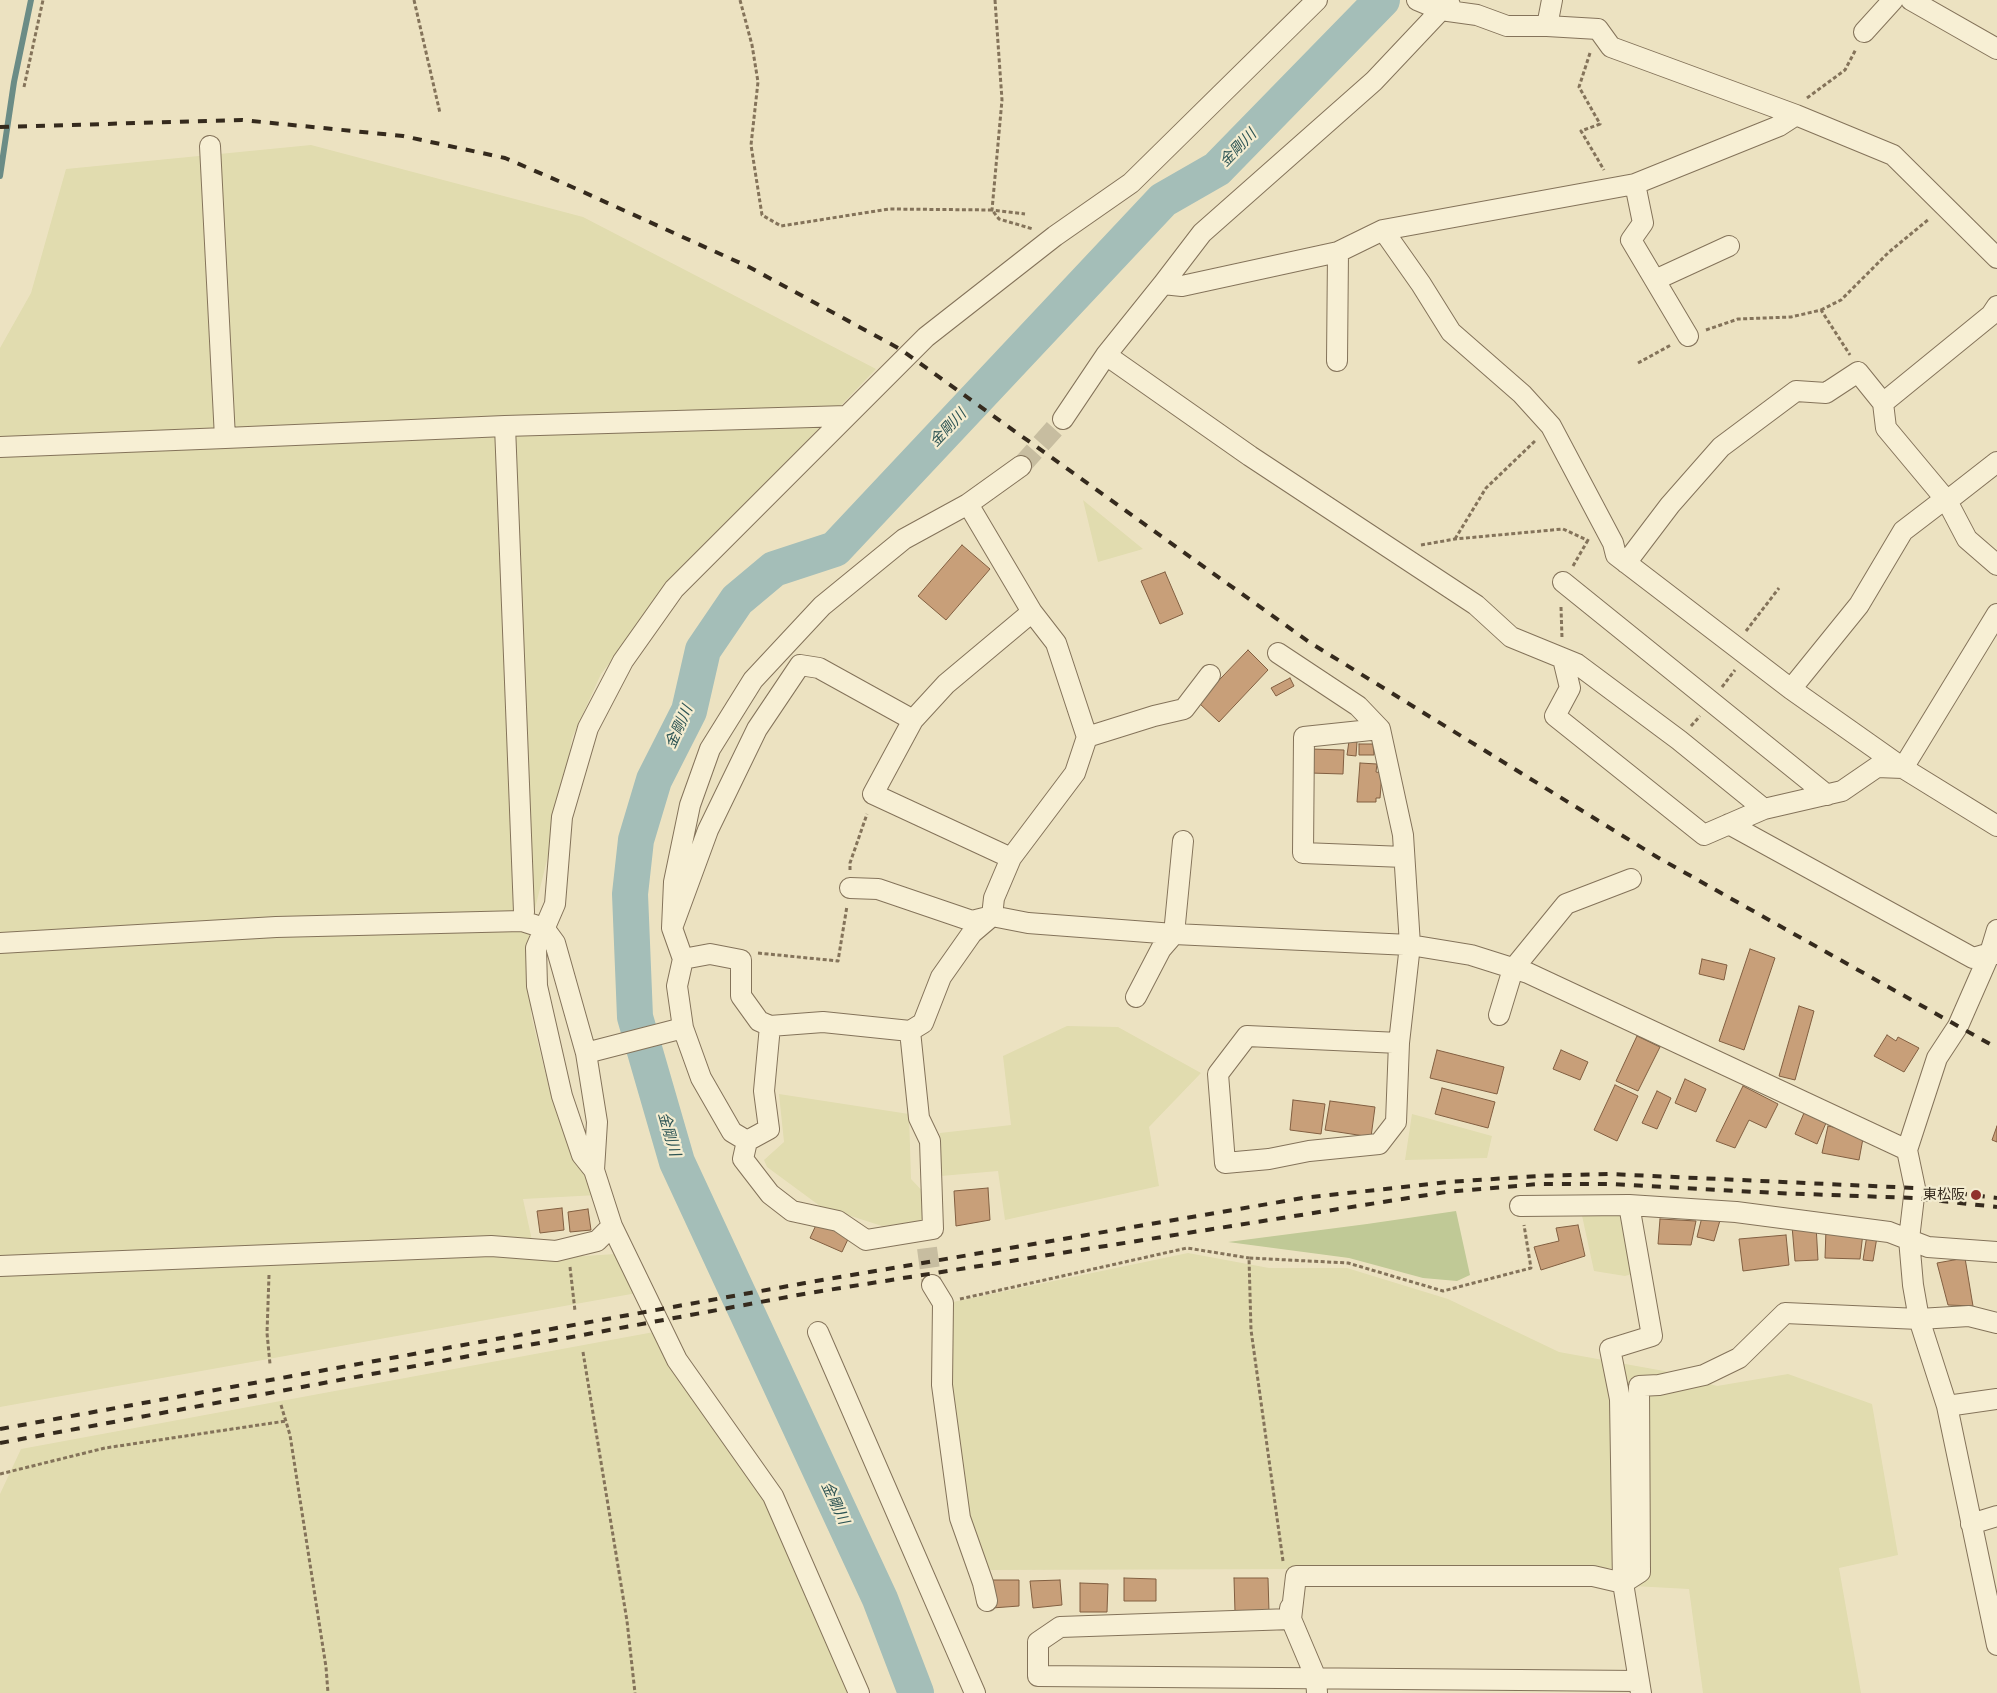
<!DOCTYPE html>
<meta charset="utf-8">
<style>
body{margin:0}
canvas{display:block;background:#ece2c1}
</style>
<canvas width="1997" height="1693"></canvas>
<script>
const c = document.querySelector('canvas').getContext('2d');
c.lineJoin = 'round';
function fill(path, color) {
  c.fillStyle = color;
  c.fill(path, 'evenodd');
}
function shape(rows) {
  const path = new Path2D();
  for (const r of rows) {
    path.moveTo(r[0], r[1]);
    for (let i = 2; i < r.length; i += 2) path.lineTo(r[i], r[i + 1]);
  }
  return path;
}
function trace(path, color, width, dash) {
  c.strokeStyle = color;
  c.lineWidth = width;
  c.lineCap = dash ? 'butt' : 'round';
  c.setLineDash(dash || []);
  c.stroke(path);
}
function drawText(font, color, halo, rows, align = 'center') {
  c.font = font + ' "Crimson Pro","Noto Sans JP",serif';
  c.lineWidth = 4.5;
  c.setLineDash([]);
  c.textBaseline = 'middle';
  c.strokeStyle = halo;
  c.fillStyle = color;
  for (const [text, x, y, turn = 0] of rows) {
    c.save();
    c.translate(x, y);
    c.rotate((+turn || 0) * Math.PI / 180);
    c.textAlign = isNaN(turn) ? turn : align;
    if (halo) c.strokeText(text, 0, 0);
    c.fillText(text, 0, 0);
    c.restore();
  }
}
fill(shape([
 [311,145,583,217,876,369,673,580,601,674,572,738,560,807,529,933,531,1015,550,1092,598,1195,523,1199,536,1259,616,1254,637,1293,0,1407,0,348,31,293,66,169],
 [1083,500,1143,549,1098,562],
 [1067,1026,1118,1027,1201,1073,1149,1127,1159,1186,1005,1220,998,1171,941,1176,940,1133,1011,1125,1003,1056],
 [779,1094,909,1114,911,1179,929,1198,927,1221,882,1226,820,1206,767,1167,764,1160,784,1142],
 [1412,1114,1492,1136,1487,1158,1405,1160],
 [1625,1209,1639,1272,1625,1276,1594,1271,1581,1211],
 [1188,1253,1269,1268,1347,1268,1448,1299,1559,1352,1664,1371,1717,1386,1788,1374,1872,1404,1898,1555,1839,1568,1861,1693,1703,1693,1689,1589,1633,1586,1624,1568,982,1570,966,1514,948,1379,953,1302],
 [654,1332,767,1500,849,1693,0,1693,0,1494,21,1449]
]), '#e1dcaf');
fill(shape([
 [1456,1211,1470,1275,1457,1281,1423,1278,1349,1258,1228,1242,1367,1224]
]), '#c0c996');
trace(shape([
 [0,176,14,82,31,0]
]), '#6b8c86', 6);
trace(shape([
 [916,1693,880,1599,677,1162,635,1017,630,894,636,840,654,780,689,711,703,650,737,600,774,569,835,549,1163,200,1217,169,1382,0]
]), '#a4beb8', 36);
const building = shape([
 [962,545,990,569,946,620,918,596,962,545],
 [1165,572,1183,614,1160,624,1141,581,1165,572],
 [1248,650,1268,670,1219,722,1198,702,1248,650],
 [1290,678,1294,686,1276,696,1271,688,1290,678],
 [1349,741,1357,742,1356,756,1347,755,1349,741],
 [1359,744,1373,744,1374,755,1359,755,1359,744],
 [1311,749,1344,750,1343,774,1310,773,1311,749],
 [1360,763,1377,764,1376,772,1382,773,1380,798,1376,798,1376,802,1357,802,1360,763],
 [1750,949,1775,958,1744,1050,1719,1041,1750,949],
 [1702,959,1727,965,1724,980,1699,974,1702,959],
 [1799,1006,1814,1011,1795,1080,1779,1076,1799,1006],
 [1887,1035,1896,1041,1898,1037,1919,1048,1904,1072,1874,1056,1887,1035],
 [1637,1036,1660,1047,1638,1091,1616,1081,1637,1036],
 [1437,1050,1504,1067,1497,1094,1430,1078,1437,1050],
 [1561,1050,1588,1062,1580,1080,1553,1069,1561,1050],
 [1685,1079,1706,1089,1696,1112,1675,1103,1685,1079],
 [1615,1085,1638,1096,1617,1141,1594,1130,1615,1085],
 [1743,1086,1778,1104,1766,1128,1749,1120,1735,1148,1716,1141,1743,1086],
 [1442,1088,1495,1102,1488,1128,1435,1114,1442,1088],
 [1657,1091,1671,1098,1657,1129,1642,1123,1657,1091],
 [1293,1100,1325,1104,1321,1134,1290,1130,1293,1100],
 [1330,1101,1375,1107,1371,1137,1325,1130,1330,1101],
 [1804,1113,1826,1123,1817,1144,1795,1134,1804,1113],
 [1828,1126,1864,1133,1859,1160,1822,1153,1828,1126],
 [1997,1126,1997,1142,1992,1140,1997,1126],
 [988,1188,990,1220,956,1226,954,1191,988,1188],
 [562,1208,564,1230,540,1233,537,1211,562,1208],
 [588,1209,591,1230,570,1232,568,1212,588,1209],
 [1703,1213,1721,1217,1714,1241,1697,1237,1703,1213],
 [1660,1219,1696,1221,1691,1245,1658,1244,1660,1219],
 [817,1223,849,1237,842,1252,810,1238,817,1223],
 [1578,1225,1585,1256,1541,1270,1534,1247,1559,1241,1556,1228,1578,1225],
 [1816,1225,1818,1260,1795,1261,1792,1226,1816,1225],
 [1826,1229,1863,1233,1860,1259,1825,1258,1826,1229],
 [1786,1235,1789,1265,1743,1271,1739,1239,1786,1235],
 [1867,1235,1877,1237,1873,1261,1863,1260,1867,1235],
 [1965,1258,1973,1306,1948,1305,1937,1263,1965,1258],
 [1124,1578,1156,1579,1156,1601,1124,1601,1124,1578],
 [1234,1578,1268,1578,1269,1612,1235,1612,1234,1578],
 [991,1580,1019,1580,1019,1606,992,1608,991,1580],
 [1060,1580,1062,1605,1033,1608,1030,1581,1060,1580],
 [1080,1583,1108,1584,1107,1612,1080,1612,1080,1583]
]);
fill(building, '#c89f79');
trace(building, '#825f41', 1);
trace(shape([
 [1021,466,1063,419],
 [927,1248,932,1285]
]), '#c7bda0', 20, [20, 10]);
const minor = shape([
 [1417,0,1441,10,1477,15,1507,26,1547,26,1598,29,1611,47,1796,115,1893,155,1997,258],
 [1911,0,1997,49],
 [1547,26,1552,0],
 [1864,32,1893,0],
 [1635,184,1643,223,1631,240,1688,336],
 [1383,230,1421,284,1451,332,1522,394,1551,426,1613,543,1616,555,1791,689,1903,768,1997,826],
 [1655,280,1729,246],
 [1163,284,1202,233,1374,81,1441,10,1450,5],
 [1997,306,1991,315,1883,403,1886,428,1947,501,1967,539,1997,565],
 [1106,355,1250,456,1476,605,1511,637,1577,664,1679,740,1764,809],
 [1337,361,1338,252],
 [1063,419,1106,355,1163,284,1182,286,1338,252,1383,230,1635,184,1779,126,1796,115],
 [505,426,524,912,522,921],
 [225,438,505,426,847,416],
 [0,447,225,438,210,146],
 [1626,563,1670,505,1721,447,1796,391,1826,393,1858,372,1883,403],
 [1563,582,1827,795],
 [1278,653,1358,706,1380,729],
 [1563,659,1570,688,1555,716,1704,835,1764,809,1842,791,1877,767,1903,768],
 [1791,689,1859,605,1903,531,1937,505,1947,501,1997,462],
 [913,720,873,794,1011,858],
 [1087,737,1154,716,1184,709,1210,675],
 [1903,768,1997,614],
 [1729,824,1973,958,1990,953,1997,954],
 [850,888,878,889,972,921,992,916,1028,923,1174,934,1410,945,1471,955,1528,973,1907,1150],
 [672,928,708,830,757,729,800,665,819,668,913,720,946,684,1032,612],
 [1997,930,1990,953,1958,1026,1937,1058,1907,1150,1915,1188,1909,1239,1913,1285,1919,1319,1947,1406,1997,1645],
 [0,943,276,927,522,921,544,928,555,943,586,1053,597,1122,594,1170,612,1226,677,1360,773,1496,859,1693],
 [683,959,672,928,674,882,690,805,710,749,753,680,822,606,904,539,968,504],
 [1136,997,1161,949,1174,934,1183,841],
 [1499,1015,1513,969,1566,904,1631,879],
 [770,1026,764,1091,769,1129,747,1141,743,1159,770,1194,792,1211,838,1221,866,1240,933,1229,930,1141,919,1118,910,1031],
 [1399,1043,1247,1036,1218,1074,1225,1163,1269,1159,1309,1151,1379,1144,1396,1122,1399,1043,1410,945,1403,835,1380,729,1304,737,1303,853,1404,857],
 [586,1053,683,1028],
 [747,1141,732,1132,701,1078,683,1028,677,986,683,959,710,954,741,960,741,996,759,1021,770,1026,823,1022,910,1031,923,1023,941,977,972,933,992,916,994,898,1011,858,1075,773,1087,737,1056,643,1032,612,968,504,1021,466],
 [594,1170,582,1155,562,1096,537,986,536,948,555,904,562,817,588,728,623,661,674,589,926,337,1055,236,1131,183,1317,0],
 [1629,1205,1652,1336,1610,1349,1620,1399,1623,1583,1641,1693],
 [1520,1206,1629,1205,1736,1212,1889,1232,1928,1247,1997,1252],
 [0,1266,491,1246,556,1251,597,1241,612,1226],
 [932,1285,943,1303,942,1385,960,1518,983,1583,987,1601],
 [818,1332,975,1693],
 [1947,1406,1997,1399],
 [1971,1524,1997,1516],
 [1290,1608,1291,1619,1316,1678,1317,1693],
 [1639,1681,1038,1676,1038,1642,1060,1627,1291,1619,1296,1576,1593,1576,1623,1583,1640,1572,1639,1386,1659,1385,1704,1375,1739,1358,1785,1313,1919,1319,1969,1316,1997,1323]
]);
trace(minor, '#84735a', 22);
trace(shape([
 [414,0,440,113],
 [740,0,752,45,758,82,751,145,762,215,781,226,889,209,992,210,999,219,1033,229],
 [995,0,1002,100,992,210,1025,214],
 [1590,53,1579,87,1600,124,1581,131,1604,170],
 [24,87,43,0],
 [1807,98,1845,70,1856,49],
 [1821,310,1841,300,1889,252,1929,219],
 [1706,330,1738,319,1791,317,1821,310,1850,355],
 [1638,363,1671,345],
 [1455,539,1486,488,1536,440],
 [1421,545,1455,539,1563,529,1589,541],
 [1573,566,1588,540],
 [1561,607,1562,638],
 [1746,631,1779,588],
 [1722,687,1735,670],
 [1691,726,1700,716],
 [850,870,850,863,867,814],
 [758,953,838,961,847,906],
 [570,1267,575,1311],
 [269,1275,267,1333,270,1364],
 [960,1299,1187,1248,1249,1258],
 [583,1352,627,1621,635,1693],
 [281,1405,290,1435,326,1667,328,1693],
 [0,1474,105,1448,286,1421],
 [1283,1561,1251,1330,1249,1258,1348,1263,1443,1291,1531,1268,1524,1225]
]), '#84735a', 3, [4, 2.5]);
trace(minor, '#f7efd4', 20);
trace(shape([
 [0,127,242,120,403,136,505,158,570,186,749,267,900,349,1309,642,1657,857,1997,1048],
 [0,1429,805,1283,1303,1198,1448,1182,1539,1176,1609,1174,1915,1188,1997,1198],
 [0,1443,809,1293,1446,1192,1539,1184,1610,1184,1776,1193,1914,1198,1997,1207]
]), '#352a1d', 4, [9, 9]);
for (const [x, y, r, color] of [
 [1976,1195,6,"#91322c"]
]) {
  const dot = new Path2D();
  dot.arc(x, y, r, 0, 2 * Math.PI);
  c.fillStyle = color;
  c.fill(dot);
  trace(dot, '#f3ecd0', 2);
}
drawText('14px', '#352a1d', '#f3ecd0', [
 ["東松阪",1965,1195]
], 'right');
drawText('italic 15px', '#2d5454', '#f3ecd0', [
 ["金剛川",1238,148,-46],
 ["金剛川",948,428,-47],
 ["金剛川",679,727,-66],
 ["金剛川",669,1134,74],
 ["金剛川",835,1503,65]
]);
</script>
